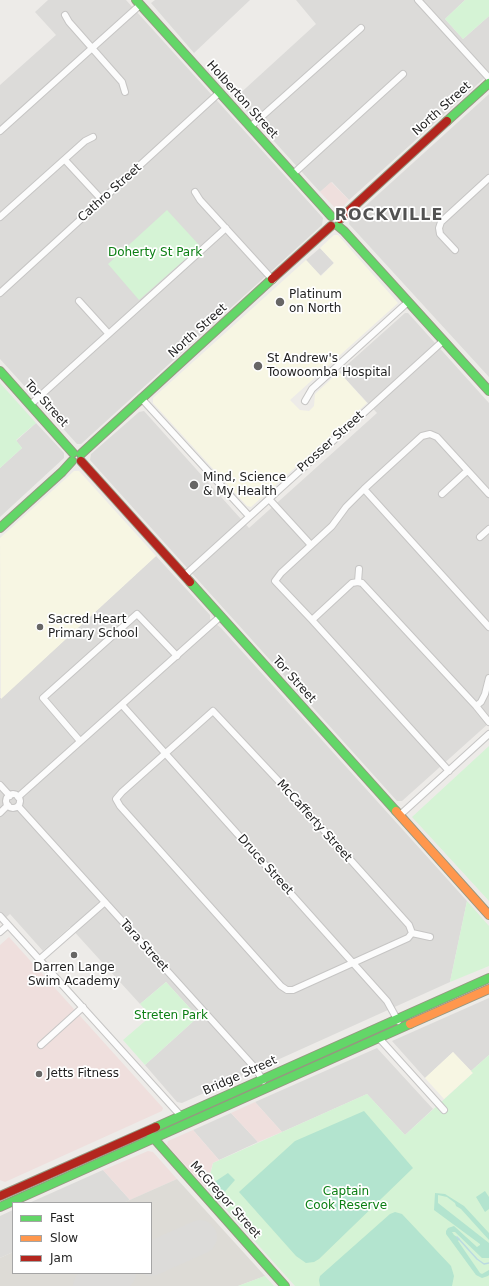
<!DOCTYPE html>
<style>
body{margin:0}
#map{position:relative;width:489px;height:1286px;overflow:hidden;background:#edebe8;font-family:"DejaVu Sans",sans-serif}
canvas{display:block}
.legend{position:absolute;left:12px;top:1202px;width:140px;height:72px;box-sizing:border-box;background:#fff;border:1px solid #a5a5a5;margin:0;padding:5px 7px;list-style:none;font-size:12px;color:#1f1f1f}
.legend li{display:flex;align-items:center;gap:8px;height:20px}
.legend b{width:20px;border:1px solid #a5a5a5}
</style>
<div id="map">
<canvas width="489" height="1286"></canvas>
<ul class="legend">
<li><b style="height:5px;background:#63d668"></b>Fast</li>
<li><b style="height:5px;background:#ff974d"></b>Slow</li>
<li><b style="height:5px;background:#b3261e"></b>Jam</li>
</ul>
</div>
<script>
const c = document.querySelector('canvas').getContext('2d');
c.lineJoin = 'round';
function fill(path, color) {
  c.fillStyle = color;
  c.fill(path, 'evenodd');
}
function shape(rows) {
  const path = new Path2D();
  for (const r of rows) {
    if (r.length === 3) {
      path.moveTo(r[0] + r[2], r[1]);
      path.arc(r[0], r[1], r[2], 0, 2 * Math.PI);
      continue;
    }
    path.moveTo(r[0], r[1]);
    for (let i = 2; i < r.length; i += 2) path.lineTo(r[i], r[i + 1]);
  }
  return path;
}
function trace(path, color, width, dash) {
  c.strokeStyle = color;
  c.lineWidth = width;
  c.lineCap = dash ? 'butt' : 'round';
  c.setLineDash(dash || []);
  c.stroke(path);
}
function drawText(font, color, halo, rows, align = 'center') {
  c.font = font + ' "DejaVu Sans",sans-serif';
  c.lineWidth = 3.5;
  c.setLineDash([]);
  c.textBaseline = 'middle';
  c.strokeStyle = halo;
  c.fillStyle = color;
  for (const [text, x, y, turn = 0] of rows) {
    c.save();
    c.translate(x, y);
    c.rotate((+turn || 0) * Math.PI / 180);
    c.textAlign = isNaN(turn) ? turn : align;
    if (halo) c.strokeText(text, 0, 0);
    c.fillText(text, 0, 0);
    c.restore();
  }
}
fill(shape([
 [48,0,126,0,323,218,322,225,81,444,77,444,0,359,0,85,56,35,35,12],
 [155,0,250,0,194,53,151,3],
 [296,0,465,0,445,19,463,39,489,16,489,74,349,200,332,182,320,192,235,98,316,24],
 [489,94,489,377,349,224,350,220],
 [320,248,334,263,320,276,306,260],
 [405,313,408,313,489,403,489,723,402,801,397,801,90,460,91,454,139,412,144,411,249,528,377,413,339,372],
 [36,423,64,453,64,458,0,517,0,468,22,448,16,441],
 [156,556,210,615,210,619,221,628,467,901,450,982,182,1103,177,1102,145,1065,198,1017,166,982,140,1004,70,927,43,951,10,914,0,923,0,698,1,698],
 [489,998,489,1055,471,1071,453,1052,425,1078,392,1041],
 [377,1048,433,1109,405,1135,367,1094,282,1132,255,1102],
 [231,1113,258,1142,219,1160,193,1130],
 [103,1170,130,1200,123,1203,29,1203],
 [13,1210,13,1252,0,1258,0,1216]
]), '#dcdbd9');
fill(shape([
 [331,182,349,200,340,210,336,209,320,192],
 [9,937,163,1108,162,1111,5,1182,0,1180,0,945],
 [255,1102,282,1132,258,1142,231,1113],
 [193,1130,219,1160,213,1163,206,1188,167,1145,168,1141],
 [148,1151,153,1152,177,1179,130,1200,103,1170]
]), '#efdfdd');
fill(shape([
 [334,235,338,235,398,303,290,400,300,410,309,411,314,406,315,394,339,372,367,403,251,507,247,506,153,403,153,398,306,260,321,276,334,263,320,248],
 [74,471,79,471,156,556,1,699,0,538],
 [453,1052,473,1073,444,1099,425,1078]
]), '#f7f6e3');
fill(shape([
 [177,1179,265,1276,238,1286,0,1286,0,1258,13,1252,13,1273,151,1273,151,1203,123,1203]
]), '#dddbd6');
fill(shape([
 [465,0,489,0,489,16,463,39,445,19],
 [167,210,200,246,139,300,108,264],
 [0,383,36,423,16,440,22,448,0,468],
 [489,746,489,901,412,817],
 [467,901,489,926,489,966,450,982],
 [166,982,198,1017,145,1065,123,1040,151,1016,140,1004],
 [489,1055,489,1286,295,1286,207,1188,213,1163,367,1094,405,1135,473,1073,471,1071],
 [265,1276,274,1286,238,1286]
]), '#d5f3d5');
fill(shape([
 [364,1111,413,1168,319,1259,314,1262,306,1263,296,1256,239,1192,295,1141],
 [228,1173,235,1180,221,1196,219,1195,214,1189,215,1186,213,1183],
 [485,1191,489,1197,489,1209,485,1212,476,1197],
 [435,1193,445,1194,464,1206,489,1233,489,1240,461,1209,456,1206,455,1203,447,1197,438,1195,438,1203,489,1243,489,1258,482,1258,455,1232,452,1232,454,1235,460,1239,458,1241,480,1273,482,1274,489,1270,489,1275,488,1276,482,1278,476,1275,446,1234,446,1231,448,1228,454,1226,477,1247,480,1245,480,1244,434,1210],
 [395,1212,402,1214,451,1266,454,1276,452,1286,320,1286,319,1280,320,1276,390,1214]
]), '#b3e4cf');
trace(shape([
 [457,1237,477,1259,484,1264,489,1263]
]), '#bbdae1', 1.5);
trace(shape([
 [151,1259,200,1237],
 [90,1286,119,1273]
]), '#dcdbd9', 34);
const street = shape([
 [418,0,489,78],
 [65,15,69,22,122,82,125,92],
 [250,127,361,28],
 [0,131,140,5],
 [65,160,102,200],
 [293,174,403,74],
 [195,192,200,200,273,280],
 [0,217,85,141,93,137],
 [455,250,440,234,439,228,441,222,489,178],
 [0,293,219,93],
 [79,301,108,333],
 [141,398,249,516],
 [305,401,312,389,408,302],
 [30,405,226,228],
 [364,489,489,627],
 [442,494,467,471],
 [269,499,311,545],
 [480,537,489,529],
 [184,576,443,341],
 [358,582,362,583,476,706],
 [358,582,359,569],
 [312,620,352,583,358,582],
 [489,678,485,694,481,702,476,706,489,722],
 [122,705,387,1001,398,1021],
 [213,711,303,807,409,925,412,933,408,938,293,990,287,990,281,986,120,806,116,799,122,792,213,711],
 [80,741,43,698,137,614,177,656],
 [449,771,312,620,275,581,281,573,332,526,346,507,364,489,422,436,430,434,437,437,489,494],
 [0,785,10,796],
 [13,801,7],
 [18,797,221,616],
 [18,806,256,1069,263,1081],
 [0,813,8,805],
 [400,815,489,734],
 [0,916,180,1115],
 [0,932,8,925],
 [412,933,430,937],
 [40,959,105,902],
 [379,1038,444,1110],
 [41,1045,83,1007]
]);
const fast = shape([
 [136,0,331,216],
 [447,121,489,83],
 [338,226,344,231,489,391],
 [0,371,73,453],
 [81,454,272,279],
 [0,528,62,472,72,461],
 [190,582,396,811],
 [156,1127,489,978],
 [150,1134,285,1286],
 [0,1207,410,1024]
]);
const slow = shape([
 [396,811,489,915],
 [410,1024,489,989]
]);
const jam = shape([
 [340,219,447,121],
 [272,279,331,226],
 [81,461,190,582],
 [0,1196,156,1127]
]);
trace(street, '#c6c5c4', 8);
trace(fast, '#969780', 10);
trace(slow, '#969780', 10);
trace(jam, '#969780', 10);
trace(street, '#fcfcfc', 6);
trace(fast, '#63d668', 8);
trace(slow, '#ff974d', 8);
trace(jam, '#b3261e', 8);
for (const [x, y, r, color] of [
 [280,302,5,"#676665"],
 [258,366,5,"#676665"],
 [194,485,5,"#676665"],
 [40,627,4,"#676665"],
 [74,955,4,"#676665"],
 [39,1074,4,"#676665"]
]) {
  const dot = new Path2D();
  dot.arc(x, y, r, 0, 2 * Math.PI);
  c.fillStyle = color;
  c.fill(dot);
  trace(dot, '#fff', 1.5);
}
drawText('12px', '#1f1f1f', '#fff', [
 ["Holberton Street",242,100,48],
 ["North Street",442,109,-42],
 ["Cathro Street",110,193,-42],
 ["North Street",198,331,-42],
 ["Tor Street",46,404,48],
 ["Prosser Street",331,442,-42],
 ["Tor Street",294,680,48],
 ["McCafferty Street",314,821,48],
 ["Druce Street",265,865,48],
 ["Tara Street",144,946,48],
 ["Bridge Street",240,1076,-24],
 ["McGregor Street",225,1200,48]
]);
drawText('12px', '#0b7f13', '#fff', [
 ["Doherty St Park",155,253],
 ["Streten Park",171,1016],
 ["Captain",346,1192],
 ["Cook Reserve",346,1206]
]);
drawText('12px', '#1f1f1f', '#fff', [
 ["Platinum",289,295],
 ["on North",289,309],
 ["St Andrew's",267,359],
 ["Toowoomba Hospital",267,373],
 ["Mind, Science",203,478],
 ["& My Health",203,492],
 ["Sacred Heart",48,620],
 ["Primary School",48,634],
 ["Darren Lange",74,968,"center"],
 ["Swim Academy",74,982,"center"],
 ["Jetts Fitness",47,1074]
], 'left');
c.letterSpacing = '1px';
drawText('bold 16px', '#525252', '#fff', [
 ["ROCKVILLE",389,216]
]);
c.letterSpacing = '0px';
</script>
